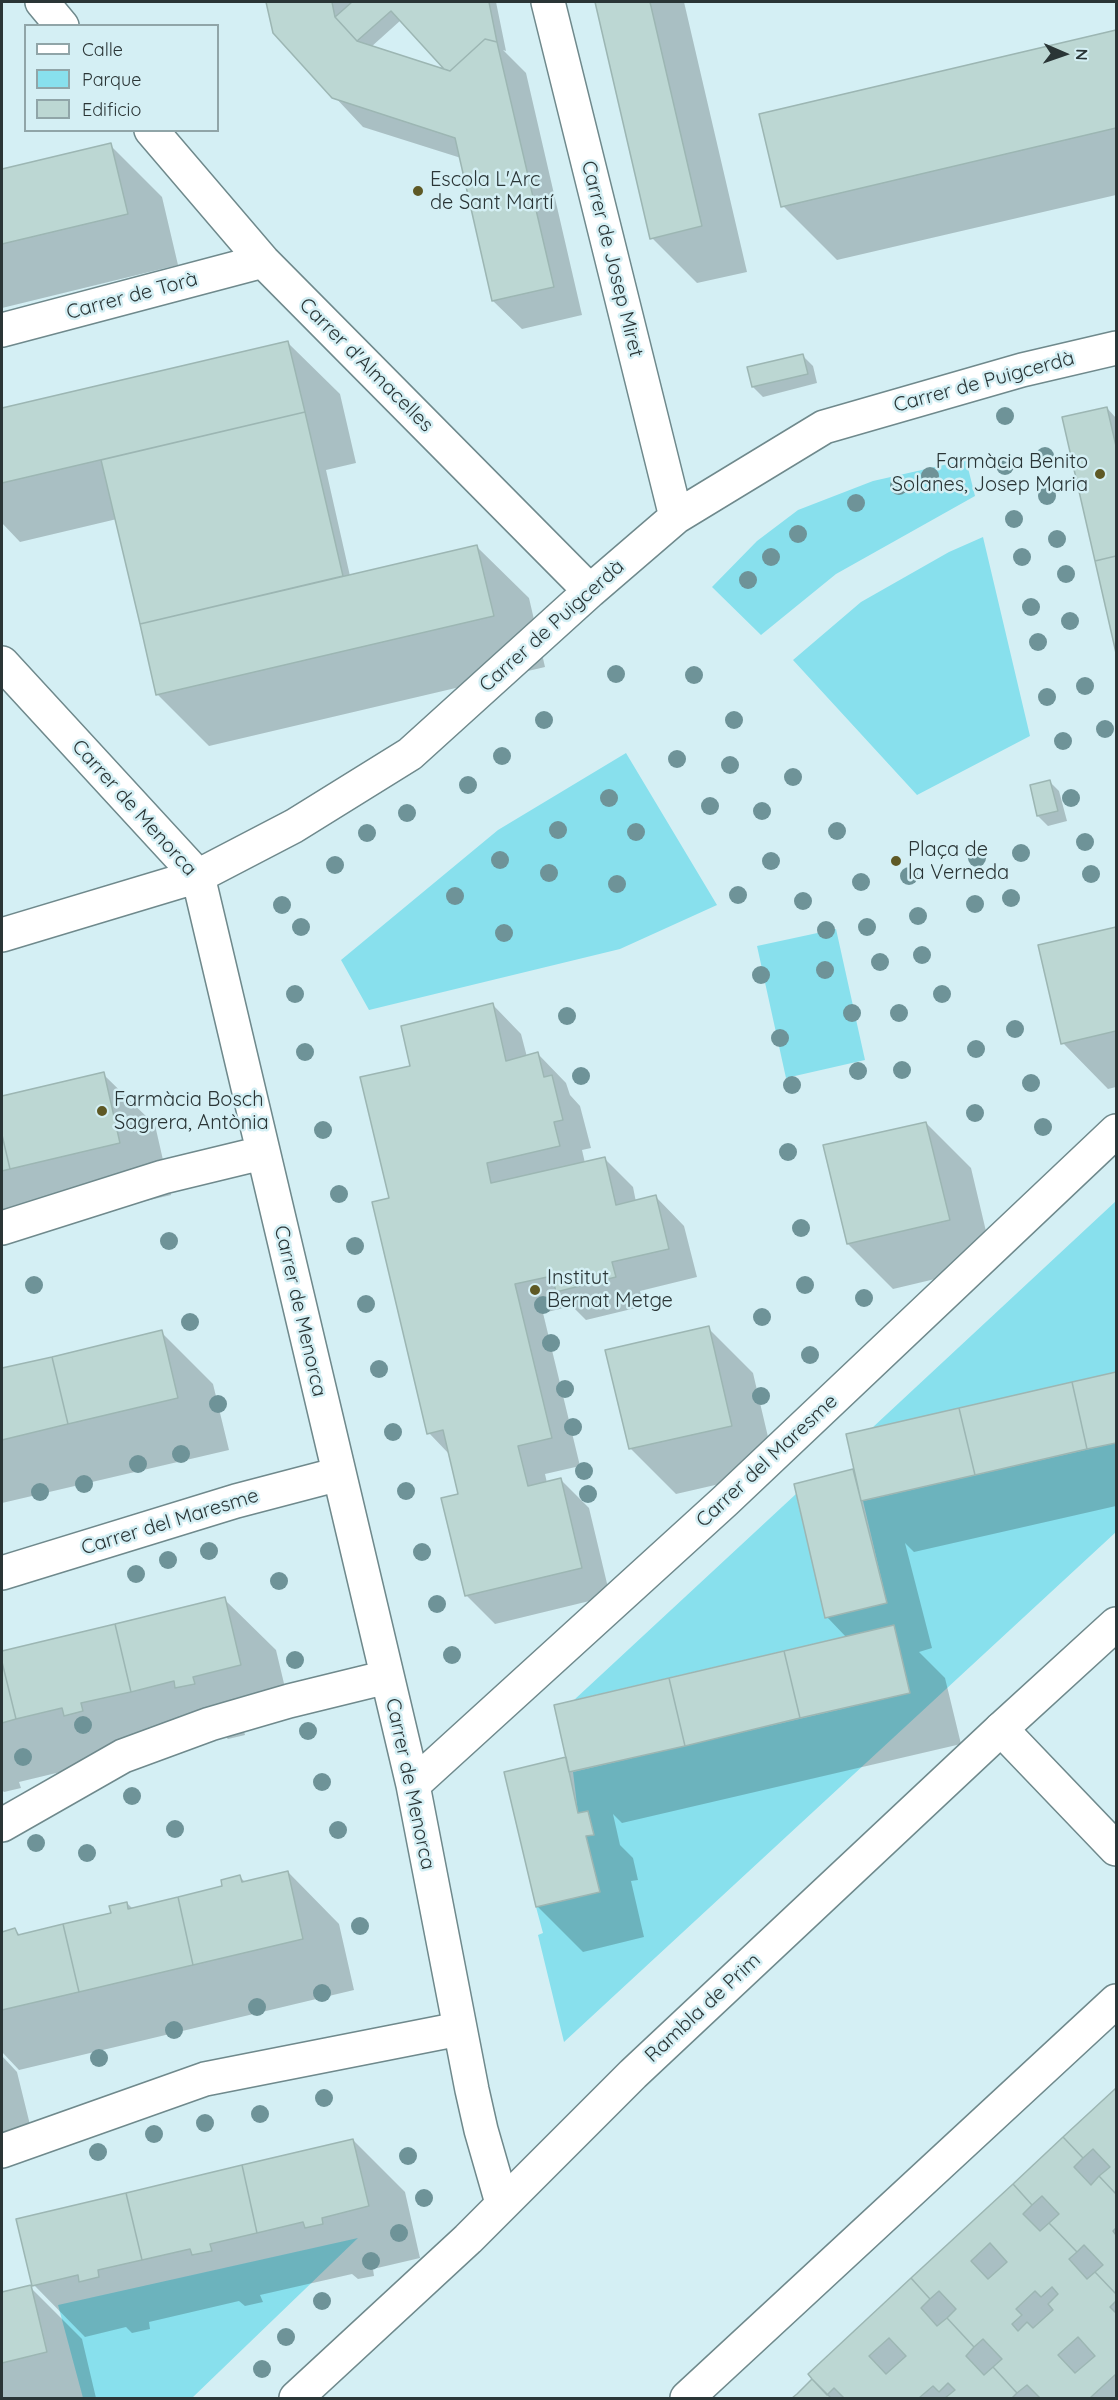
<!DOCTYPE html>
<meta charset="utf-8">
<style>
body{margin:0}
#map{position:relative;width:1118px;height:2400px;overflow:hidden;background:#d4eff4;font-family:Quicksand,sans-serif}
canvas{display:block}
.frame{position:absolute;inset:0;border:3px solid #2a3536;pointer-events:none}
.legend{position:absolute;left:24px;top:24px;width:195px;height:108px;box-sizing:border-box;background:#d4eff4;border:2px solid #90a5a8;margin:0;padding:8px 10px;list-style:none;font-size:18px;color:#2a3536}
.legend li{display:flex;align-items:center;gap:12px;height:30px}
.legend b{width:30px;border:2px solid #90a5a8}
.north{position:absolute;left:1034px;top:24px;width:60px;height:60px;-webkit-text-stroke:4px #d4eff4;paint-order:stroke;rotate:92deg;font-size:16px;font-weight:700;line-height:24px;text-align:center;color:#2a3536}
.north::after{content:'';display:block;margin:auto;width:21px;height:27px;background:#2a3536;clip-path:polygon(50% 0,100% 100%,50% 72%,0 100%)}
</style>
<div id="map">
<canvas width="1118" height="2400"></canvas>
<div class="frame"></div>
<ul class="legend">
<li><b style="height:8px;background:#fff"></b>Calle</li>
<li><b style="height:16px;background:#88e0ed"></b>Parque</li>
<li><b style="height:16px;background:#bcd7d3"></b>Edificio</li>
</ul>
<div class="north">N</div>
</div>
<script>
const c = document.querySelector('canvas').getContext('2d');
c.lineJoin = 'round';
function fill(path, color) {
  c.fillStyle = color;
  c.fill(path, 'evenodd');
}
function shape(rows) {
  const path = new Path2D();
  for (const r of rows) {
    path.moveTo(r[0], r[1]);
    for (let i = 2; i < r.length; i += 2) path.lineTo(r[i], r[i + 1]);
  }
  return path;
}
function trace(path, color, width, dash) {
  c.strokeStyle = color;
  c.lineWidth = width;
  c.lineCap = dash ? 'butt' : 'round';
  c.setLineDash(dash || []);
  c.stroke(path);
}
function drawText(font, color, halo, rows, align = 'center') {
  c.font = font + ' Quicksand,sans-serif';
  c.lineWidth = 5;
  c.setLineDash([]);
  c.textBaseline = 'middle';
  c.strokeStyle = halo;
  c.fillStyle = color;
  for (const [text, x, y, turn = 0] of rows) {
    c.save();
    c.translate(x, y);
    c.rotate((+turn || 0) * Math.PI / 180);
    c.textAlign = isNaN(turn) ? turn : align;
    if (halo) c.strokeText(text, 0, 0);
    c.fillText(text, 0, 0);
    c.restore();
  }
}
fill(shape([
 [966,460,975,496,836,574,761,635,712,587,757,541,798,510,873,481],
 [983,537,1030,736,917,795,793,660,861,602,949,552],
 [626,753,717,905,620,949,369,1010,341,960,498,830],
 [836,929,865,1060,786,1078,757,946],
 [1116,1201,1116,1372,872,1428],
 [1116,1443,1116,1532,564,2042,538,1935,543,1933,536,1907,599,1892,586,1836,594,1834,588,1811,578,1813,573,1772,910,1693,894,1625,574,1700,796,1494,826,1618,887,1603,863,1501],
 [358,2238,192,2398,83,2398,58,2305]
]), '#88e0ed');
fill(shape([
 [268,2,496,2,506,51,503,50,526,73,582,315,522,329,493,301,461,158,363,127,274,32],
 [401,20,450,73,371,47],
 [597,2,684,2,747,272,697,283,652,238],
 [1116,32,1116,195,837,260,783,206,761,115],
 [110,145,162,197,178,265,2,308,2,171],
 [288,343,340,394,356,463,326,470,350,576,477,547,529,598,545,667,209,746,158,695,117,519,20,542,2,523,2,410],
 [803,356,813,366,817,383,763,397,753,387],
 [1107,408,1116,418,1116,647,1063,418],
 [1049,781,1059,791,1067,821,1048,826,1038,816],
 [1116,928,1116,1087,1108,1089,1063,1043,1040,946],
 [493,1005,521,1034,527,1057,538,1054,566,1083,570,1095,580,1106,591,1148,582,1150,585,1163,604,1158,633,1187,636,1202,656,1197,684,1226,697,1277,640,1291,644,1306,586,1320,572,1306,543,1313,580,1466,545,1474,547,1483,561,1480,589,1508,610,1596,495,1624,466,1595,460,1495,450,1455,429,1433,391,1199,412,1067],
 [103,1074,155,1125,171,1195,2,1235,2,1098],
 [926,1123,971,1168,994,1265,893,1289,848,1244],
 [708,1328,753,1373,776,1471,676,1494,630,1448],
 [161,1332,213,1384,229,1450,2,1503,2,1370],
 [1116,1373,1116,1506,914,1552,905,1543,932,1648,919,1652,945,1678,961,1744,622,1823,613,1814,620,1845,633,1858,638,1880,631,1881,644,1937,583,1952,537,1906,567,1758,847,1638,827,1617,853,1471,856,1474,847,1435],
 [224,1599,276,1650,292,1717,243,1728,245,1735,228,1739,222,1733,19,1782,21,1788,4,1792,2,1790,2,1653],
 [288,1872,339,1924,354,1990,19,2070,2,2052,2,1933,15,1930,21,1936,112,1914,127,1903,133,1909,224,1887,240,1877,245,1882],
 [2,2056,17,2072,33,2137,2,2144],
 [1116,2089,1116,2398,794,2398,815,2379,810,2374],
 [353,2140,405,2192,420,2258,373,2269,374,2276,358,2279,352,2274,260,2295,263,2302,245,2306,239,2301,149,2322,150,2329,132,2333,126,2327,85,2337,34,2285],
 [30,2287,82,2339,96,2398,2,2398,2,2294]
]), '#0003');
const building = shape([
 [266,2,332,2,335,17,357,41,450,71,485,39,497,42,554,287,492,301,455,138,332,98,273,33,266,2],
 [352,2,489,2,497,42,485,39,450,71,444,69,391,11,357,41,335,17,352,2],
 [595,2,650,2,702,226,650,239,595,2],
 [1116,30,1116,128,781,207,759,114,1116,30],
 [111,143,128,214,2,244,2,169,111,143],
 [288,341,305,412,2,483,2,408,288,341],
 [803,354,808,374,752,387,747,367,803,354],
 [1107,407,1116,446,1116,556,1095,561,1062,417,1107,407],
 [305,412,343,576,140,624,101,460,305,412],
 [477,545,494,616,156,695,140,624,477,545],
 [1116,556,1116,653,1095,561,1116,556],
 [1050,780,1058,811,1037,816,1030,785,1050,780],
 [1116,927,1116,1031,1061,1044,1038,945,1116,927],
 [493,1003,506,1061,538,1052,544,1077,552,1075,563,1120,554,1122,560,1146,487,1163,491,1183,605,1157,616,1205,656,1195,669,1249,612,1262,616,1277,556,1292,552,1276,515,1284,552,1438,518,1446,528,1486,561,1478,582,1568,465,1596,441,1498,458,1494,443,1430,427,1434,372,1202,389,1198,360,1077,410,1066,401,1026,493,1003],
 [104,1072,120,1143,10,1169,2,1135,2,1096,104,1072],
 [926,1122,950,1220,847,1244,823,1145,926,1122],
 [2,1135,10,1169,2,1171,2,1135],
 [709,1326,732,1426,629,1449,605,1350,709,1326],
 [162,1330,178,1398,68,1424,52,1357,162,1330],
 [52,1357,68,1424,2,1440,2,1368,52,1357],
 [1116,1372,1116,1443,1087,1449,1072,1382,1116,1372],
 [1072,1382,1087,1449,975,1475,959,1408,1072,1382],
 [959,1408,975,1475,861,1501,846,1434,959,1408],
 [853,1469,887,1603,825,1618,794,1484,853,1469],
 [225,1597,241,1665,193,1677,195,1684,175,1688,174,1681,131,1692,115,1624,225,1597],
 [115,1624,131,1692,81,1703,83,1711,64,1716,62,1708,16,1719,2,1662,2,1651,115,1624],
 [894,1625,910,1693,800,1718,784,1651,894,1625],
 [784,1651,800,1718,685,1746,669,1678,784,1651],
 [2,1662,16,1719,2,1723,2,1662],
 [669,1678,685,1746,569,1772,554,1705,669,1678],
 [566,1757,578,1813,588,1811,594,1835,586,1836,600,1892,536,1907,504,1772,566,1757],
 [288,1871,303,1939,193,1965,178,1897,222,1886,221,1880,240,1875,242,1882,288,1871],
 [178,1897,193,1965,79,1992,63,1924,111,1913,109,1906,127,1902,128,1909,178,1897],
 [63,1924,79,1992,2,2010,2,1932,15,1928,18,1935,63,1924],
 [1115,2089,1116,2091,1116,2194,1099,2176,1110,2167,1093,2149,1083,2158,1063,2137,1115,2089],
 [1063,2137,1083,2158,1074,2167,1091,2185,1099,2176,1116,2194,1116,2228,1113,2231,1116,2235,1116,2294,1095,2272,1103,2265,1084,2245,1077,2252,1049,2223,1059,2214,1042,2196,1032,2205,1013,2184,1063,2137],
 [353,2139,369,2206,322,2218,323,2224,305,2228,303,2222,257,2233,242,2165,353,2139],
 [242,2165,257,2233,210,2244,212,2251,192,2255,190,2249,142,2260,126,2193,242,2165],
 [1013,2184,1032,2205,1023,2214,1040,2231,1049,2223,1077,2252,1069,2259,1087,2279,1095,2272,1116,2294,1116,2301,1110,2307,1116,2313,1116,2374,1090,2398,1040,2398,1027,2385,1017,2393,993,2367,1002,2359,983,2339,974,2347,947,2318,956,2309,939,2291,930,2299,911,2278,1013,2184],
 [990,2243,1007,2262,988,2279,971,2261,990,2243],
 [1052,2287,1058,2294,1048,2304,1053,2310,1033,2328,1027,2322,1018,2331,1012,2324,1022,2315,1016,2309,1035,2291,1041,2297,1052,2287],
 [1078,2337,1095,2356,1075,2373,1058,2355,1078,2337],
 [126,2193,142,2260,98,2270,99,2277,79,2282,78,2275,32,2286,16,2219,126,2193],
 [911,2278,930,2299,921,2308,937,2326,947,2318,974,2347,966,2356,984,2375,993,2367,1017,2393,1012,2398,945,2398,955,2390,948,2383,939,2392,933,2386,919,2398,844,2398,834,2388,827,2395,812,2379,808,2374,911,2278],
 [889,2338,906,2356,886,2374,869,2356,889,2338],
 [31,2285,47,2352,2,2363,2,2292,31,2285],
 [812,2379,831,2398,792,2398,797,2394,812,2379]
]);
fill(building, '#bcd7d3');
trace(building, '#9cb6b3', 1.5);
const street = shape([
 [42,2,62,26],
 [548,2,676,517],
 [151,130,263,261,590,591],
 [2,330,263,261],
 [2,663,198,876,413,1785,472,2090,481,2130,502,2203],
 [2,935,198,876,294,826,410,754,590,591,676,517,824,427,1022,370,1116,348],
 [2,1228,163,1177,262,1153],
 [2,1573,236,1501,339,1474],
 [1001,1729,1116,1849],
 [413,1785,725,1501,1116,1131],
 [2,1825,123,1756,210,1724,289,1701,387,1677],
 [2,2151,205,2079,459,2029]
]);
const secondary = shape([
 [296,2398,468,2239,633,2074,1001,1729,1116,1624],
 [687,2398,1116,2001]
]);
trace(street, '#6f898c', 36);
trace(secondary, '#6f898c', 36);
trace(street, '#fff', 33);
trace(secondary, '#fff', 33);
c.fillStyle = '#6e9398';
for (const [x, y] of [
 [1005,416],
 [1045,456],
 [1005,466],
 [930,476],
 [899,486],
 [1047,496],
 [856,503],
 [1014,519],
 [798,534],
 [1057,539],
 [771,557],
 [1022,557],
 [1066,574],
 [748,580],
 [1031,607],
 [1070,621],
 [1038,642],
 [616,674],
 [694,675],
 [1085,686],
 [1047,697],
 [544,720],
 [734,720],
 [1105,729],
 [1063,741],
 [502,756],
 [677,759],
 [730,765],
 [793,777],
 [468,785],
 [609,798],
 [1071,798],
 [710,806],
 [762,811],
 [407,813],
 [558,830],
 [837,831],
 [636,832],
 [367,833],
 [1085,842],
 [1021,853],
 [977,858],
 [500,860],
 [771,861],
 [335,865],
 [549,873],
 [1091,874],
 [909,876],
 [861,882],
 [617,884],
 [738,895],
 [455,896],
 [1011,898],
 [803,901],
 [975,904],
 [282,905],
 [918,916],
 [301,927],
 [867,927],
 [826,930],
 [504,933],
 [922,955],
 [880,962],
 [825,970],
 [761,975],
 [295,994],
 [942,994],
 [852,1013],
 [899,1013],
 [567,1016],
 [1015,1029],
 [780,1038],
 [976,1049],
 [305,1052],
 [902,1070],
 [858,1071],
 [581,1076],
 [1031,1083],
 [792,1085],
 [975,1113],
 [1043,1127],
 [323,1130],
 [788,1152],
 [339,1194],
 [801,1228],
 [169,1241],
 [355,1246],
 [34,1285],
 [805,1285],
 [864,1298],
 [366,1304],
 [543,1305],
 [762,1317],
 [190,1322],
 [551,1343],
 [810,1355],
 [379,1369],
 [565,1389],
 [761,1396],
 [218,1404],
 [573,1427],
 [393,1432],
 [181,1454],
 [138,1464],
 [584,1471],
 [84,1484],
 [406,1491],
 [40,1492],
 [588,1494],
 [209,1551],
 [422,1552],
 [168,1560],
 [136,1574],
 [279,1581],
 [437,1604],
 [452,1655],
 [295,1660],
 [83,1725],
 [308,1731],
 [23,1757],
 [322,1782],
 [132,1796],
 [175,1829],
 [338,1830],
 [36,1843],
 [87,1853],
 [360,1926],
 [322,1993],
 [257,2007],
 [174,2030],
 [99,2058],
 [324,2098],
 [260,2114],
 [205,2123],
 [154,2134],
 [98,2152],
 [408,2156],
 [424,2198],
 [399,2233],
 [371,2261],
 [322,2301],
 [286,2337],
 [262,2369]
]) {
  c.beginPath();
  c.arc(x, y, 9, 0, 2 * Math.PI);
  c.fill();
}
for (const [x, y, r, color] of [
 [418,191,6,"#5e5925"],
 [1100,474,6,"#5e5925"],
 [896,861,6,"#5e5925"],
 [102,1111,6,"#5e5925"],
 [535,1290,6,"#5e5925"]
]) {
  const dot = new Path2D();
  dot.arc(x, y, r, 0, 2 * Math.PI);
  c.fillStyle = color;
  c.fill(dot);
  trace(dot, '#d4eff4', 2);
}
drawText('20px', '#2a3536', '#d4eff4', [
 ["Escola L'Arc",430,180],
 ["de Sant Martí",430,203],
 ["Farmàcia Benito",1088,462,"right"],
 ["Solanes, Josep Maria",1088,485,"right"],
 ["Plaça de",908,850],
 ["la Verneda",908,873],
 ["Farmàcia Bosch",114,1100],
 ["Sagrera, Antònia",114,1123],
 ["Institut",547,1278],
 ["Bernat Metge",547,1301]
], 'left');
drawText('20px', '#2a3536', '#d4eff4', [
 ["Carrer de Josep Miret",612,259,76],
 ["Carrer de Torà",132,296,-15],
 ["Carrer d'Almacelles",366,365,45],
 ["Carrer de Puigcerdà",984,382,-15],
 ["Carrer de Puigcerdà",552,626,-42],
 ["Carrer de Menorca",134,808,48],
 ["Carrer de Menorca",300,1311,77],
 ["Carrer del Maresme",767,1461,-43],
 ["Carrer del Maresme",170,1522,-17],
 ["Carrer de Menorca",410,1784,78],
 ["Rambla de Prim",703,2008,-43]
]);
</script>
